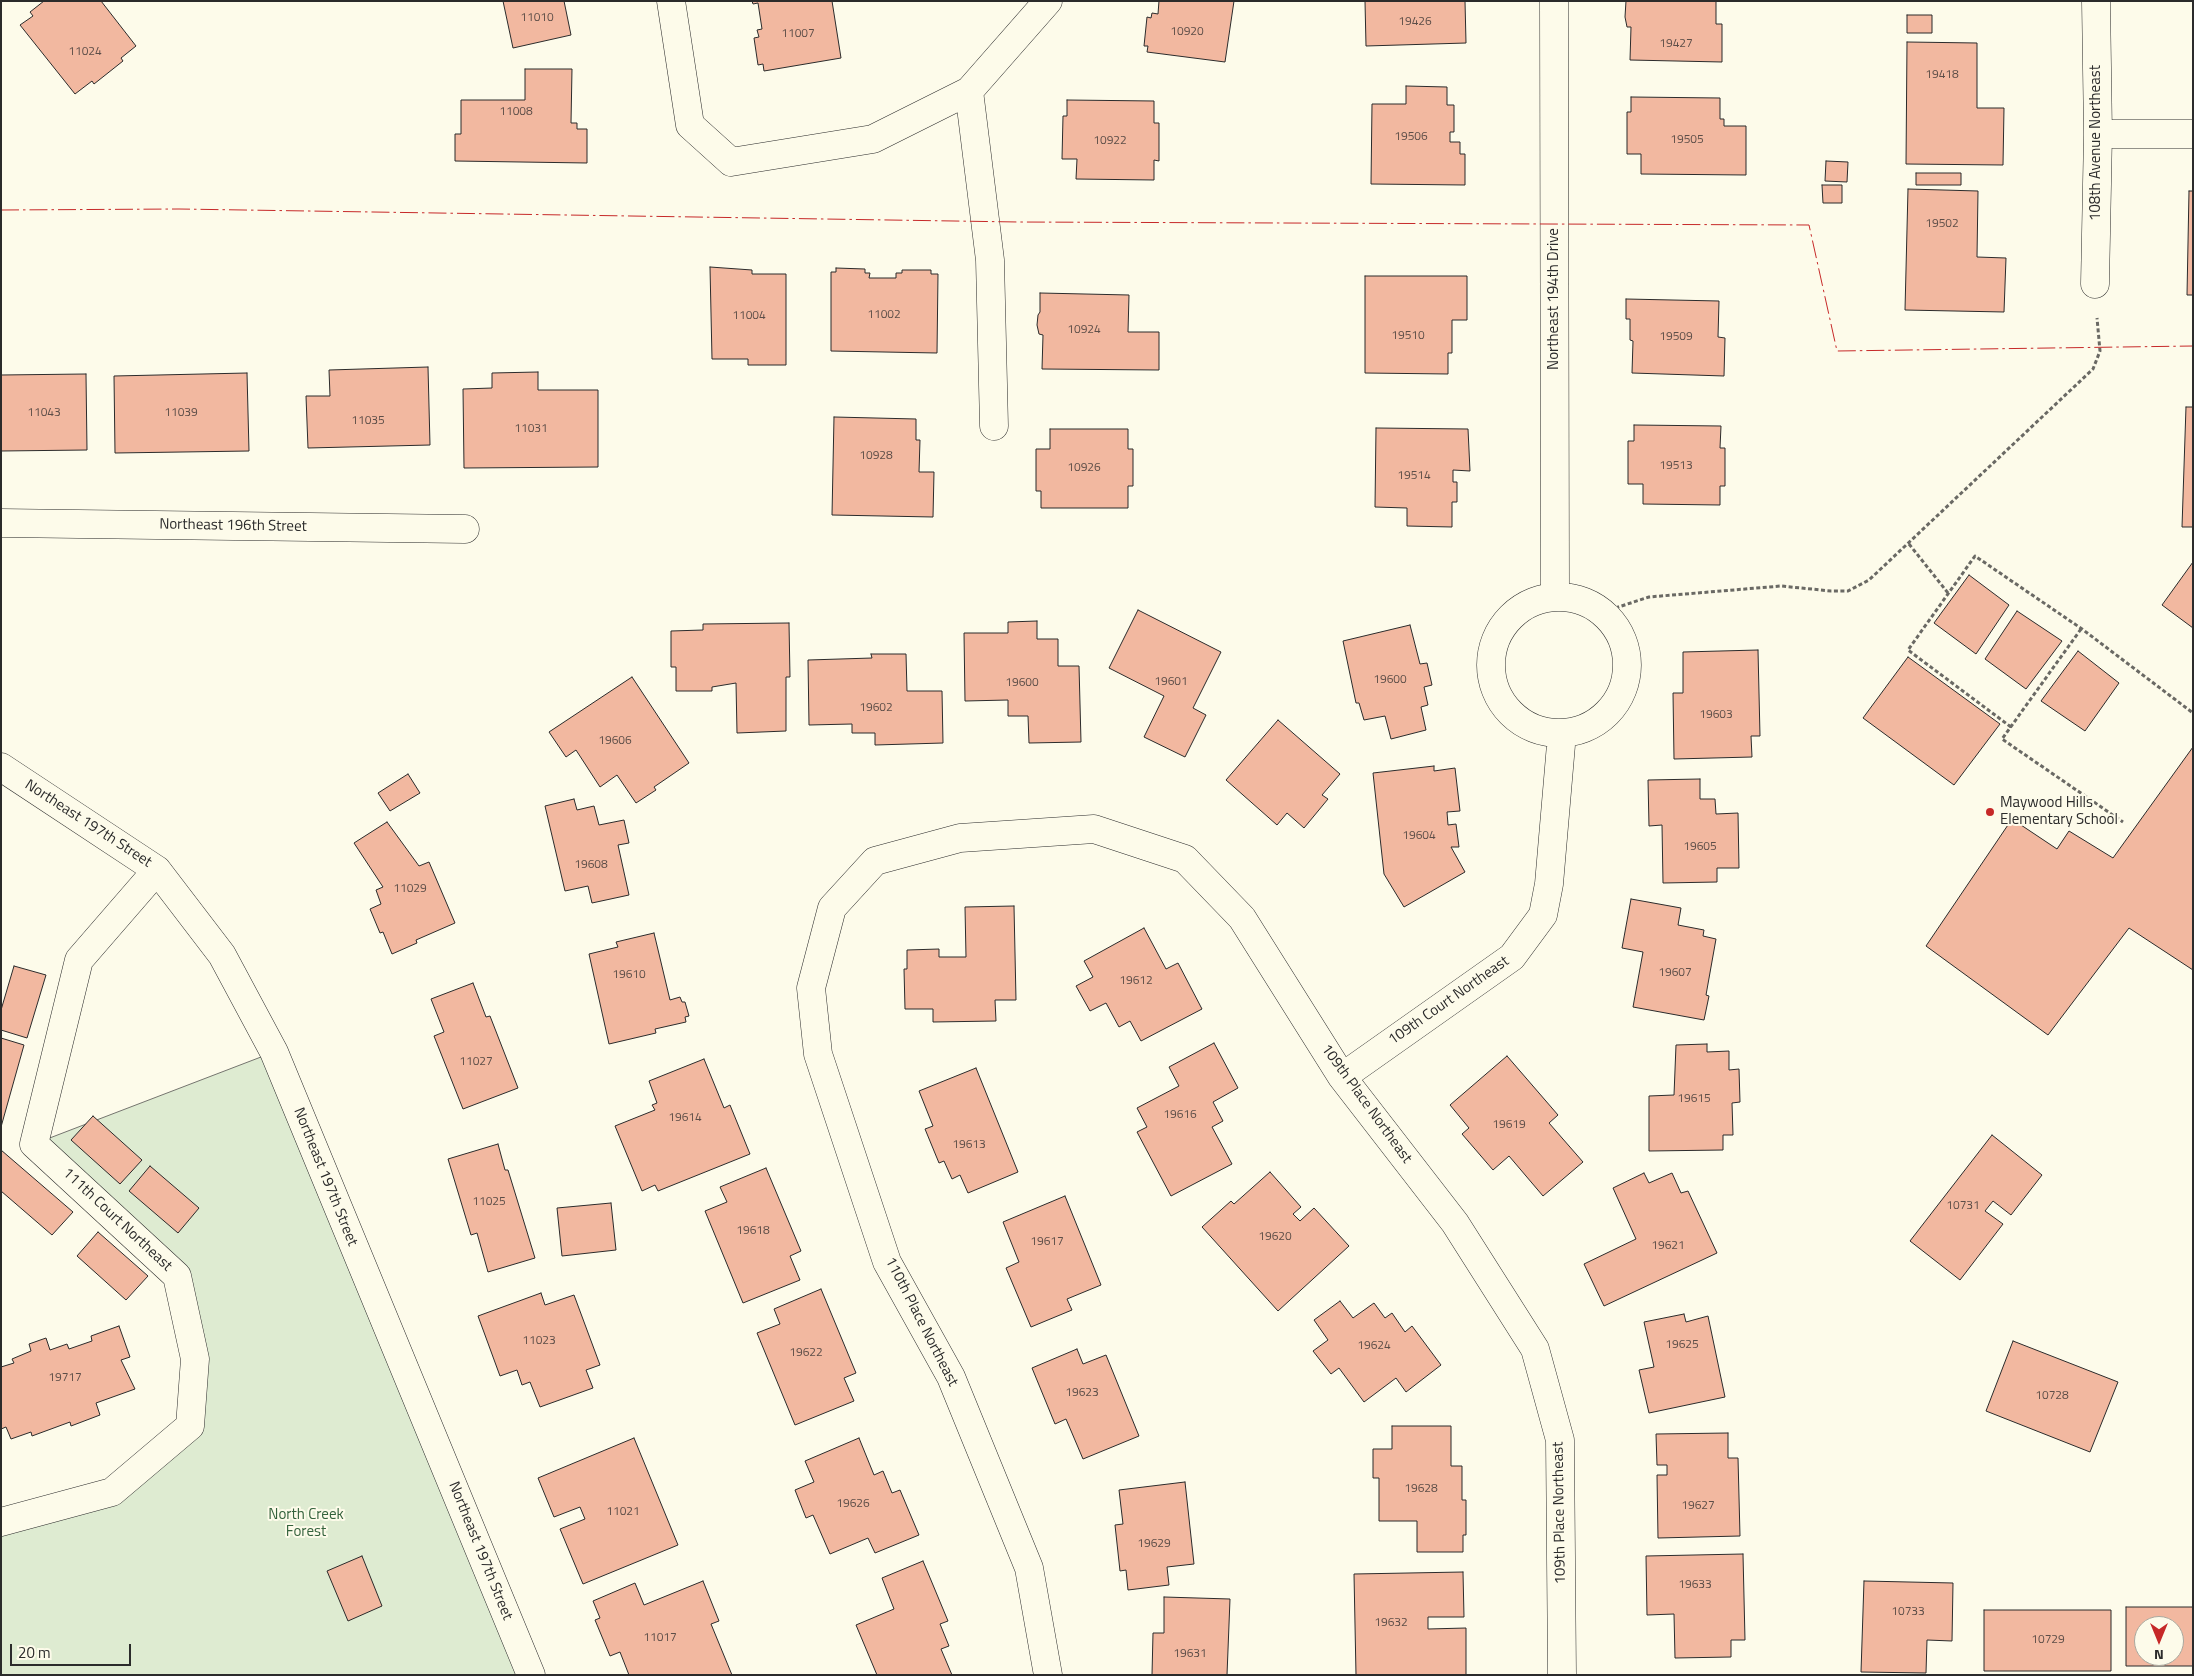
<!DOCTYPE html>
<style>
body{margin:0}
#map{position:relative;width:2194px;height:1676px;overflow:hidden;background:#fdfbea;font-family:"Titillium Web",sans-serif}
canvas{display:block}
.frame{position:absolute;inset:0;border:2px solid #2b2b2b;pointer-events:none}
.north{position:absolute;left:2134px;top:1616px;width:50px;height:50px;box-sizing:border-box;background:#fdfbea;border:1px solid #a9a89e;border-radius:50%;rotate:180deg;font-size:14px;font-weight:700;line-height:20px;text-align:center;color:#2b2b2b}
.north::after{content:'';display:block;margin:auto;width:18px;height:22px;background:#c62828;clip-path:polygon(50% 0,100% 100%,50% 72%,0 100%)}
.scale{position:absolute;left:10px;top:1644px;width:121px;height:22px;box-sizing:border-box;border:2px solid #2b2b2b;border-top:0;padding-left:6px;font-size:15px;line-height:18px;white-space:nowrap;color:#2b2b2b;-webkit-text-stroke:4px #fdfbea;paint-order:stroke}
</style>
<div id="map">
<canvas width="2194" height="1676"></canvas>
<div class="frame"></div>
<div class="north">N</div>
<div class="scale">20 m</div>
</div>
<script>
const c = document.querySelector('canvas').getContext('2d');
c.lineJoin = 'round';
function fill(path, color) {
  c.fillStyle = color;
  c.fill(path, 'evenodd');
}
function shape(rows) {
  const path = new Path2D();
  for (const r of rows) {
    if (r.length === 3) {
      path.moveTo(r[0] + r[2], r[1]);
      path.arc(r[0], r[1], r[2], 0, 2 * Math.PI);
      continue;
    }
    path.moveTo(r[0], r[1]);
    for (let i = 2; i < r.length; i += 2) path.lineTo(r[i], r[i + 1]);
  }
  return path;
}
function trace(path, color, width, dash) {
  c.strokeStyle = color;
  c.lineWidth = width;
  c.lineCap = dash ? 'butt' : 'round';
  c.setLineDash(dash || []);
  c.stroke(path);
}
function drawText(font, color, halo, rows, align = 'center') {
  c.font = font + ' "Titillium Web",sans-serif';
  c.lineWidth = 4;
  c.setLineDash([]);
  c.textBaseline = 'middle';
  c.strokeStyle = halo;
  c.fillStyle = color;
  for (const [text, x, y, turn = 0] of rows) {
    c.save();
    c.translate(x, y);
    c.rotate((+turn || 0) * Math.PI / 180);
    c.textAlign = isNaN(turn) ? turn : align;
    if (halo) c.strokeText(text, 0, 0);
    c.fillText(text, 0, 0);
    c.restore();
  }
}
const green = shape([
 [274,1052,531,1675,1,1675,1,1522,112,1492,190,1426,177,1276,34,1144,274,1052]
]);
fill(green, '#deebd1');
trace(green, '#74746e', 1);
const building = shape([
 [44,1,101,1,136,46,121,58,123,61,94,84,92,81,75,94,20,25,33,16,30,12,44,1],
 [503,1,564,1,571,35,513,48,503,1],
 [752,1,832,1,841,58,764,71,763,64,758,65,754,38,759,37,757,30,762,29,758,3,753,4,752,1],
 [1159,1,1234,1,1225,62,1147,52,1148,46,1144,46,1147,17,1151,18,1152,13,1158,14,1159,1],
 [1365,1,1465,1,1466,43,1366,46,1365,1],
 [1626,1,1716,1,1716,24,1722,24,1722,62,1630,60,1631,27,1627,27,1625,17,1626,1],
 [1907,15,1932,15,1932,33,1907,33,1907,15],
 [1907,42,1977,43,1977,108,2004,108,2003,165,1906,164,1907,42],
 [525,69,572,69,571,123,577,123,577,129,587,129,587,163,455,161,455,134,461,134,461,100,525,100,525,69],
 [1406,86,1447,87,1447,105,1454,105,1454,132,1450,132,1450,142,1460,142,1460,154,1465,154,1465,185,1371,184,1372,104,1406,104,1406,86],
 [1631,97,1720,98,1720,119,1724,119,1724,126,1746,126,1746,175,1641,174,1641,154,1627,154,1627,112,1631,112,1631,97],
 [1067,100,1154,101,1154,123,1159,123,1159,161,1154,160,1154,180,1076,179,1077,159,1062,159,1063,116,1067,116,1067,100],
 [1826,161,1848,162,1847,182,1825,181,1826,161],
 [1916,173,1961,173,1961,185,1916,185,1916,173],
 [1822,185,1842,185,1842,203,1823,203,1822,185],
 [1908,189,1978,191,1977,257,2006,258,2004,312,1905,310,1908,189],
 [2189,191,2193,191,2193,295,2187,295,2189,191],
 [710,267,752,270,752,274,786,274,786,365,748,365,748,359,712,359,710,267],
 [836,268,865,269,865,273,870,273,869,278,896,278,896,273,902,273,902,270,931,270,931,274,938,274,937,353,831,351,831,272,836,272,836,268],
 [1365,276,1467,276,1467,320,1452,320,1452,353,1448,353,1448,374,1365,373,1365,276],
 [1040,293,1129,295,1128,332,1159,332,1159,370,1042,369,1043,335,1039,334,1037,325,1038,315,1040,312,1040,293],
 [1626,299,1719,301,1718,337,1725,338,1724,376,1632,373,1633,341,1630,340,1630,319,1626,319,1626,299],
 [428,367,430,445,308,448,306,396,330,396,329,370,428,367],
 [538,372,538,390,598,390,598,467,464,468,463,389,492,388,492,373,538,372],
 [247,373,249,451,115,453,114,376,247,373],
 [86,374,87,450,1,451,1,375,86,374],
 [2186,407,2193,407,2193,527,2182,527,2186,407],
 [834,417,916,419,916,440,920,440,919,472,934,472,933,517,832,515,834,417],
 [1634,425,1721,426,1720,448,1725,448,1725,486,1720,486,1720,505,1643,504,1643,484,1628,484,1628,441,1634,441,1634,425],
 [1376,428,1468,429,1470,471,1453,470,1453,482,1457,482,1457,502,1452,502,1452,527,1407,526,1407,508,1375,507,1376,428],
 [1050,429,1128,429,1128,449,1133,449,1133,486,1128,486,1128,508,1041,508,1041,491,1036,491,1036,449,1050,449,1050,429],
 [2193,562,2193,628,2162,605,2193,562],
 [1969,575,2009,605,1976,654,1934,623,1969,575],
 [1138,610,1221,652,1193,708,1206,715,1185,757,1144,737,1164,696,1109,668,1138,610],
 [2017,611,2062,641,2026,689,1985,659,2017,611],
 [1037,621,1037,639,1058,639,1058,666,1079,666,1081,742,1029,743,1028,716,1008,716,1008,700,965,701,964,633,1008,633,1008,622,1037,621],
 [789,623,790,677,786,677,786,731,737,733,736,683,712,687,712,691,676,691,676,667,671,667,671,631,703,630,703,624,789,623],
 [1410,625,1420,664,1427,663,1432,685,1424,687,1428,705,1421,707,1426,730,1391,739,1385,716,1364,720,1359,703,1356,703,1343,641,1410,625],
 [1758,650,1760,736,1751,736,1752,757,1674,759,1673,693,1683,693,1683,652,1758,650],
 [2078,651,2119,683,2085,731,2041,701,2078,651],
 [871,654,906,654,907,691,942,691,943,743,875,745,875,733,852,733,852,724,809,725,808,660,872,658,871,654],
 [1908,657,2000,724,1954,785,1863,718,1908,657],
 [632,677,689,763,654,787,656,790,636,803,617,775,600,787,576,750,566,757,549,732,632,677],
 [1278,720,1340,774,1322,795,1328,799,1304,828,1287,813,1277,825,1226,780,1278,720],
 [2193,747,2193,970,2129,928,2048,1035,1926,946,2012,819,2057,849,2069,831,2113,858,2193,747],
 [1434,766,1434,771,1455,768,1460,811,1447,812,1448,825,1456,824,1459,847,1451,847,1465,872,1404,907,1384,874,1373,773,1434,766],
 [408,774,420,793,390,811,378,793,408,774],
 [1700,779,1700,799,1715,799,1716,814,1738,813,1739,868,1717,868,1717,882,1663,883,1662,825,1649,826,1648,780,1700,779],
 [574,799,577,810,594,806,599,825,624,820,629,843,618,845,629,895,592,903,588,886,565,891,545,806,574,799],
 [387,822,419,866,429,862,455,923,416,940,417,943,392,954,383,932,380,933,370,909,381,904,376,890,383,887,354,843,387,822],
 [1631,899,1681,908,1678,925,1704,930,1703,936,1716,939,1706,995,1709,996,1704,1020,1633,1007,1643,952,1622,948,1631,899],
 [1014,906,1016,1000,995,1000,996,1021,933,1022,933,1009,905,1009,904,969,907,969,907,950,939,949,939,957,966,957,965,907,1014,906],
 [1144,928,1166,969,1178,963,1202,1009,1141,1041,1130,1021,1119,1027,1106,1003,1090,1011,1076,986,1093,977,1084,961,1144,928],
 [654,933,670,1000,680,997,682,1002,685,1002,689,1016,685,1017,686,1022,655,1029,656,1033,609,1044,589,954,618,947,616,942,654,933],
 [14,966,46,975,27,1038,1,1030,1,1010,14,966],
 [473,983,486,1017,490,1016,518,1088,463,1109,434,1036,444,1032,431,999,473,983],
 [1,1038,24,1045,1,1127,1,1038],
 [1214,1043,1238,1088,1213,1102,1223,1121,1212,1127,1232,1164,1171,1196,1137,1132,1147,1127,1137,1108,1179,1086,1169,1067,1214,1043],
 [1707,1044,1707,1052,1729,1051,1729,1070,1739,1069,1740,1102,1732,1103,1733,1135,1723,1135,1723,1150,1649,1151,1649,1096,1674,1095,1676,1045,1707,1044],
 [1507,1056,1558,1115,1549,1123,1583,1162,1543,1196,1509,1156,1493,1170,1462,1134,1469,1128,1450,1105,1507,1056],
 [704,1059,724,1108,730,1105,750,1154,658,1191,655,1185,642,1191,615,1126,655,1110,652,1105,657,1103,649,1081,704,1059],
 [976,1068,1018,1172,968,1193,960,1175,952,1179,944,1161,939,1163,925,1129,933,1126,919,1091,976,1068],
 [93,1116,142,1160,120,1184,71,1140,93,1116],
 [1992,1135,2042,1175,2011,1215,1993,1201,1985,1211,2003,1224,1960,1280,1910,1241,1992,1135],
 [498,1144,505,1170,508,1170,535,1258,488,1272,477,1233,471,1235,448,1159,498,1144],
 [1,1150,73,1212,52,1235,1,1191,1,1150],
 [150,1166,199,1208,178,1233,129,1191,150,1166],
 [766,1168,801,1251,790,1256,800,1280,743,1303,705,1211,727,1202,720,1187,766,1168],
 [1270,1172,1301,1207,1293,1214,1300,1221,1314,1208,1349,1246,1278,1311,1202,1227,1231,1201,1234,1204,1270,1172],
 [1644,1173,1649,1183,1672,1173,1681,1193,1688,1191,1717,1253,1604,1306,1584,1264,1636,1239,1613,1188,1644,1173],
 [1065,1196,1101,1285,1067,1299,1072,1310,1031,1327,1006,1268,1019,1262,1003,1222,1065,1196],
 [611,1203,616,1250,562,1256,557,1208,611,1203],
 [98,1232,148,1276,126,1300,77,1256,98,1232],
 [821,1289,856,1373,844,1378,854,1401,795,1425,757,1333,780,1324,774,1309,821,1289],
 [541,1293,545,1305,574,1295,600,1365,586,1370,593,1388,540,1407,530,1382,522,1385,517,1370,500,1376,478,1316,541,1293],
 [1340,1301,1353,1318,1374,1303,1385,1318,1392,1313,1405,1332,1412,1326,1441,1365,1406,1392,1396,1378,1364,1402,1339,1368,1331,1374,1313,1351,1328,1340,1314,1320,1340,1301],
 [1684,1314,1686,1322,1708,1316,1725,1397,1649,1413,1639,1370,1654,1367,1644,1322,1684,1314],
 [119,1326,130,1357,121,1360,135,1389,96,1403,100,1415,71,1426,70,1422,32,1436,31,1432,11,1439,6,1427,1,1429,1,1367,14,1363,12,1359,31,1351,29,1344,46,1338,50,1350,67,1344,69,1349,92,1341,91,1336,119,1326],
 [2013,1341,2118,1382,2090,1452,1986,1411,2013,1341],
 [1077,1349,1083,1364,1106,1355,1139,1436,1083,1459,1066,1419,1055,1424,1032,1368,1077,1349],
 [1392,1426,1451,1426,1451,1466,1462,1466,1462,1500,1466,1500,1466,1535,1463,1535,1463,1552,1417,1552,1417,1521,1379,1521,1379,1478,1373,1478,1373,1449,1392,1449,1392,1426],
 [1728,1433,1728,1458,1738,1458,1740,1536,1658,1538,1657,1475,1667,1475,1667,1465,1657,1465,1656,1434,1728,1433],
 [634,1438,678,1545,583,1584,560,1529,585,1519,580,1507,554,1517,538,1478,634,1438],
 [859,1438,874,1475,883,1471,892,1493,900,1490,919,1535,875,1553,868,1538,830,1554,813,1515,806,1518,795,1490,814,1482,805,1461,859,1438],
 [1185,1482,1194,1564,1167,1567,1169,1585,1128,1590,1126,1570,1120,1571,1115,1525,1123,1524,1119,1490,1185,1482],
 [1743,1554,1745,1640,1731,1640,1731,1657,1675,1658,1674,1614,1647,1615,1646,1556,1743,1554],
 [362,1556,382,1606,348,1621,327,1571,362,1556],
 [923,1561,948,1621,940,1624,949,1646,941,1649,952,1675,877,1675,856,1625,894,1609,882,1578,923,1561],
 [1463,1572,1464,1617,1428,1617,1428,1629,1466,1628,1466,1675,1356,1675,1354,1574,1463,1572],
 [703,1581,719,1621,711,1624,732,1675,629,1675,620,1652,610,1656,595,1620,600,1618,593,1601,635,1583,644,1605,703,1581],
 [1864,1581,1953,1583,1952,1641,1927,1640,1926,1673,1861,1672,1864,1581],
 [1164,1597,1230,1599,1227,1675,1152,1675,1153,1633,1164,1633,1164,1597],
 [2126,1607,2193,1607,2193,1666,2126,1666,2126,1607],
 [2144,1626,2174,1626,2174,1656,2144,1656,2144,1626],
 [1984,1610,2111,1610,2111,1671,1984,1671,1984,1610]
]);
fill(building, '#f2b8a0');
trace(building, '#2b2b2b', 1);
const street = shape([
 [671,1,690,125,731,162,873,139,969,91,1048,1],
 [1554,1,1555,596],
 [969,91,990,260,994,426],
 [2098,134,2193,134],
 [2095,284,2098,134,2096,1],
 [1,523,465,529],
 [1559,665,68],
 [1,767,157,870,222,955,274,1052,531,1675],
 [1342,1077,1512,957,1543,915,1549,884,1562,733],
 [1,1522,112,1492,190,1426,195,1359,177,1276,34,1144,79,960,157,870],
 [1048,1675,1029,1568,951,1377,887,1262,818,1054,811,988,832,908,875,861,960,838,1094,829,1185,859,1242,918,1342,1077,1455,1223,1535,1349,1560,1440,1562,1675]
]);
trace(street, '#2b2b2b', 29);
trace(shape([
 [1909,544,1948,593],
 [1603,612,1649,597,1781,586,1831,591,1848,591,1869,580,2093,369,2100,351,2097,318],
 [2081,629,2002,739,2123,822],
 [2011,727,1908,650,1975,556,2082,629,2193,713]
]), '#6a6964', 3, [4, 2.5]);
trace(street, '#fdfbea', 28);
trace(shape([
 [1,210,179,209,1018,222,1809,225,1837,351,2193,346]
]), '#c62828', 1, [18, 4, 2.5, 4]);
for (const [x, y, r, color] of [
 [1990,812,5,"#c62828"]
]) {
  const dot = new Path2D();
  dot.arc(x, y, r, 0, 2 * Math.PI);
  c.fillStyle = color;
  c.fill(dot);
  trace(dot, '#fdfbea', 2);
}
drawText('12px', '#5d4e48', null, [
 ["11010",537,18],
 ["19426",1415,22],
 ["10920",1187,32],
 ["11007",798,34],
 ["19427",1676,44],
 ["11024",85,52],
 ["19418",1942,75],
 ["11008",516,112],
 ["19506",1411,137],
 ["19505",1687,140],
 ["10922",1110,141],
 ["19502",1942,224],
 ["11002",884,315],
 ["11004",749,316],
 ["10924",1084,330],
 ["19510",1408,336],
 ["19509",1676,337],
 ["11043",44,413],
 ["11039",181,413],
 ["11035",368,421],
 ["11031",531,429],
 ["10928",876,456],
 ["19513",1676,466],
 ["10926",1084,468],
 ["19514",1414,476],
 ["19600",1390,680],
 ["19601",1171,682],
 ["19600",1022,683],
 ["19602",876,708],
 ["19603",1716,715],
 ["19606",615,741],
 ["19604",1419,836],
 ["19605",1700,847],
 ["19608",591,865],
 ["11029",410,889],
 ["19607",1675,973],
 ["19610",629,975],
 ["19612",1136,981],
 ["11027",476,1062],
 ["19615",1694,1099],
 ["19616",1180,1115],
 ["19614",685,1118],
 ["19619",1509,1125],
 ["19613",969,1145],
 ["11025",489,1202],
 ["10731",1963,1206],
 ["19618",753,1231],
 ["19620",1275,1237],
 ["19617",1047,1242],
 ["19621",1668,1246],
 ["11023",539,1341],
 ["19625",1682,1345],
 ["19624",1374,1346],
 ["19622",806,1353],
 ["19717",65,1378],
 ["19623",1082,1393],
 ["10728",2052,1396],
 ["19628",1421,1489],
 ["19626",853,1504],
 ["19627",1698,1506],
 ["11021",623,1512],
 ["19629",1154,1544],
 ["19633",1695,1585],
 ["10733",1908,1612],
 ["19632",1391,1623],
 ["11017",660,1638],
 ["10729",2048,1640],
 ["19631",1190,1654]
]);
drawText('15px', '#2b2b2b', '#fdfbea', [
 ["108th Avenue Northeast",2096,143,-90],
 ["Northeast 194th Drive",1554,299,-90],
 ["Northeast 196th Street",233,526,1],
 ["Northeast 197th Street",88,824,33],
 ["109th Court Northeast",1449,1001,-35],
 ["109th Place Northeast",1366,1104,54],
 ["Northeast 197th Street",325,1177,68],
 ["111th Court Northeast",117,1220,43],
 ["110th Place Northeast",921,1322,63],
 ["109th Place Northeast",1560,1513,-91],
 ["Northeast 197th Street",480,1551,68]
]);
drawText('15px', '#2b2b2b', '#fdfbea', [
 ["Maywood Hills",2000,803],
 ["Elementary School",2000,820]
], 'left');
drawText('15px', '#34623c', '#fdfbea', [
 ["North Creek",306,1515],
 ["Forest",306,1532]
]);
</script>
